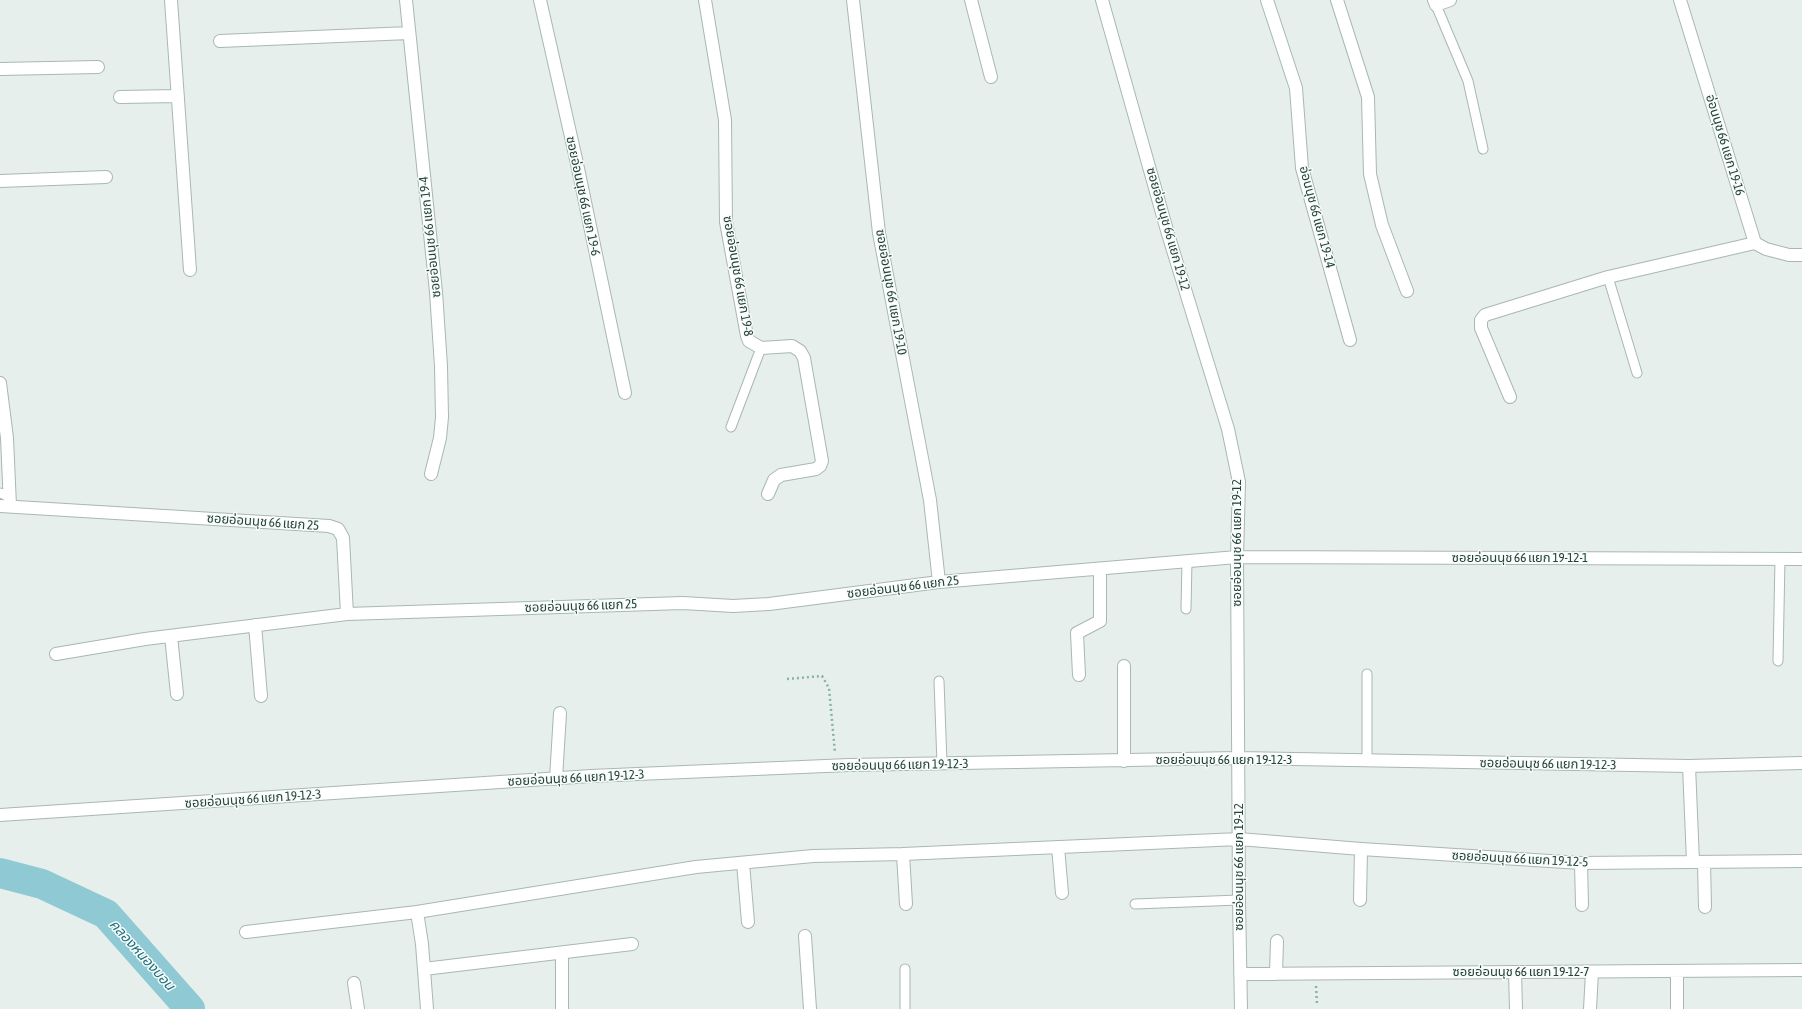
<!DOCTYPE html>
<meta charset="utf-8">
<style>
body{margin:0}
canvas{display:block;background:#e6efeb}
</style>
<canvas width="1802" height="1009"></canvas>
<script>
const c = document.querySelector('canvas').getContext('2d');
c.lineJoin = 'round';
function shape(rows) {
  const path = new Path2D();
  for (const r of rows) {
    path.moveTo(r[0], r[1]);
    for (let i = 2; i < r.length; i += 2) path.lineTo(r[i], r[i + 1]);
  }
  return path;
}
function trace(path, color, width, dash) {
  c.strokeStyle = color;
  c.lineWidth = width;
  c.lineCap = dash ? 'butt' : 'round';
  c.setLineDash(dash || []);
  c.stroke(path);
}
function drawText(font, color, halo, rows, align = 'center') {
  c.font = font + ' "Asap Condensed","Noto Sans Thai",sans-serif';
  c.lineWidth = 3;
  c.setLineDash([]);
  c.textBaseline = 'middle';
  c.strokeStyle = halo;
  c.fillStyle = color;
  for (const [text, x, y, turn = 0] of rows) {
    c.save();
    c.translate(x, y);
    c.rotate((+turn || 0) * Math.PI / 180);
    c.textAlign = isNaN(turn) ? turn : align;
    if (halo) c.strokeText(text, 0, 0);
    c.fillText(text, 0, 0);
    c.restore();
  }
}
trace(shape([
 [0,873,42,884,106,914,190,1009]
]), '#8ec9d4', 30);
const service = shape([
 [1436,5,1468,81,1483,149],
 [1608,277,1637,373],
 [731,427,761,348],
 [0,493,10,497],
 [1186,609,1187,561],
 [1778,661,1780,559],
 [1367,674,1367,760],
 [939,681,942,764],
 [1135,904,1239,900],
 [905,1009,905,969]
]);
const minor = shape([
 [171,0,190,270],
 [406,0,436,292,441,366,442,417,440,438,431,474],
 [540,0,576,159,625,393],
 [705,0,725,120,726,222,747,336,749,341,761,348,792,346,800,351,804,358,822,461,820,466,816,469,781,475,774,480,768,494],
 [853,0,879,233,930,500,939,582],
 [971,0,991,77],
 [1102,0,1168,234,1228,429,1239,482,1237,557,1239,900,1241,1009],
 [1267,0,1296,88,1302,168,1350,340],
 [1337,0,1368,97,1370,174,1382,225,1407,291],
 [1434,0,1436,5,1450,0],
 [1680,0,1755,243,1766,249,1789,255,1802,255],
 [220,41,409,33],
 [0,69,98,67],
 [120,97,178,96],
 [0,181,106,177],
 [0,383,7,438,10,506],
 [1510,397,1481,328,1481,320,1485,315,1608,277,1755,243],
 [0,506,329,526,338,529,343,538,347,614,683,603,733,606,769,604,939,582,1237,557,1802,559],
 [255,625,261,696],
 [171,636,177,694],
 [56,654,145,639,347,614],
 [1124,666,1124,761],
 [1079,675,1077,633,1100,621,1100,569],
 [1689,766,1693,862],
 [556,779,560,713],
 [0,815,591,776,849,765,1238,758,1689,766,1801,763],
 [1058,847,1062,893],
 [903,854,906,904],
 [1704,862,1705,907],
 [743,863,748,922],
 [1581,863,1582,905],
 [1360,900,1361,849],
 [417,912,422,944,427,1009],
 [246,932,417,912,696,867,813,856,903,854,1239,839,1361,849,1581,863,1802,861],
 [805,936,810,1009],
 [562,953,562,1009],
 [424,969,632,944],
 [1677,971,1677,1009],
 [1515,972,1516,1009],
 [1240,974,1802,970],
 [1276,974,1277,941],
 [354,983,358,1009],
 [1590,1009,1592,972]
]);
trace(service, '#a8b8b2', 11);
trace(minor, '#a8b8b2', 14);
trace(shape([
 [787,679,822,676,829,688,835,753],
 [1316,986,1317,1004]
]), '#86b3a5', 2.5, [2, 3]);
trace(service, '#fff', 9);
trace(minor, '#fff', 12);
drawText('13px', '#24423a', '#f7fbf9', [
 ["อ่อนนุช 66 แยก 19-16",1725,145,73],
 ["ซอยอ่อนนุช 66 แยก 19-6",583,196,78],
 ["อ่อนนุช 66 แยก 19-14",1317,217,75],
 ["ซอยอ่อนนุช 66 แยก 19-12",1168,229,74],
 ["ซอยอ่อนนุช 66 แยก 19-4",430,237,-96],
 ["ซอยอ่อนนุช 66 แยก 19-8",738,276,80],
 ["ซอยอ่อนนุช 66 แยก 19-10",891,292,80],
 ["ซอยอ่อนนุช 66 แยก 25",263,522,4],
 ["ซอยอ่อนนุช 66 แยก 19-12",1237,543,-90],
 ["ซอยอ่อนนุช 66 แยก 19-12-1",1520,558],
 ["ซอยอ่อนนุช 66 แยก 25",903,587,-7],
 ["ซอยอ่อนนุช 66 แยก 25",581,606,-2],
 ["ซอยอ่อนนุช 66 แยก 19-12-3",1224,760],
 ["ซอยอ่อนนุช 66 แยก 19-12-3",1548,764,1],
 ["ซอยอ่อนนุช 66 แยก 19-12-3",900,765,-1],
 ["ซอยอ่อนนุช 66 แยก 19-12-3",576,778,-3],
 ["ซอยอ่อนนุช 66 แยก 19-12-3",253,799,-4],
 ["ซอยอ่อนนุช 66 แยก 19-12-5",1520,859,3],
 ["ซอยอ่อนนุช 66 แยก 19-12",1239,867,-90],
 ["ซอยอ่อนนุช 66 แยก 19-12-7",1521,972]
]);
drawText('italic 14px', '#1c6f80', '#f7fbf9', [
 ["คลองหนองบอน",142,955,48]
]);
</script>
